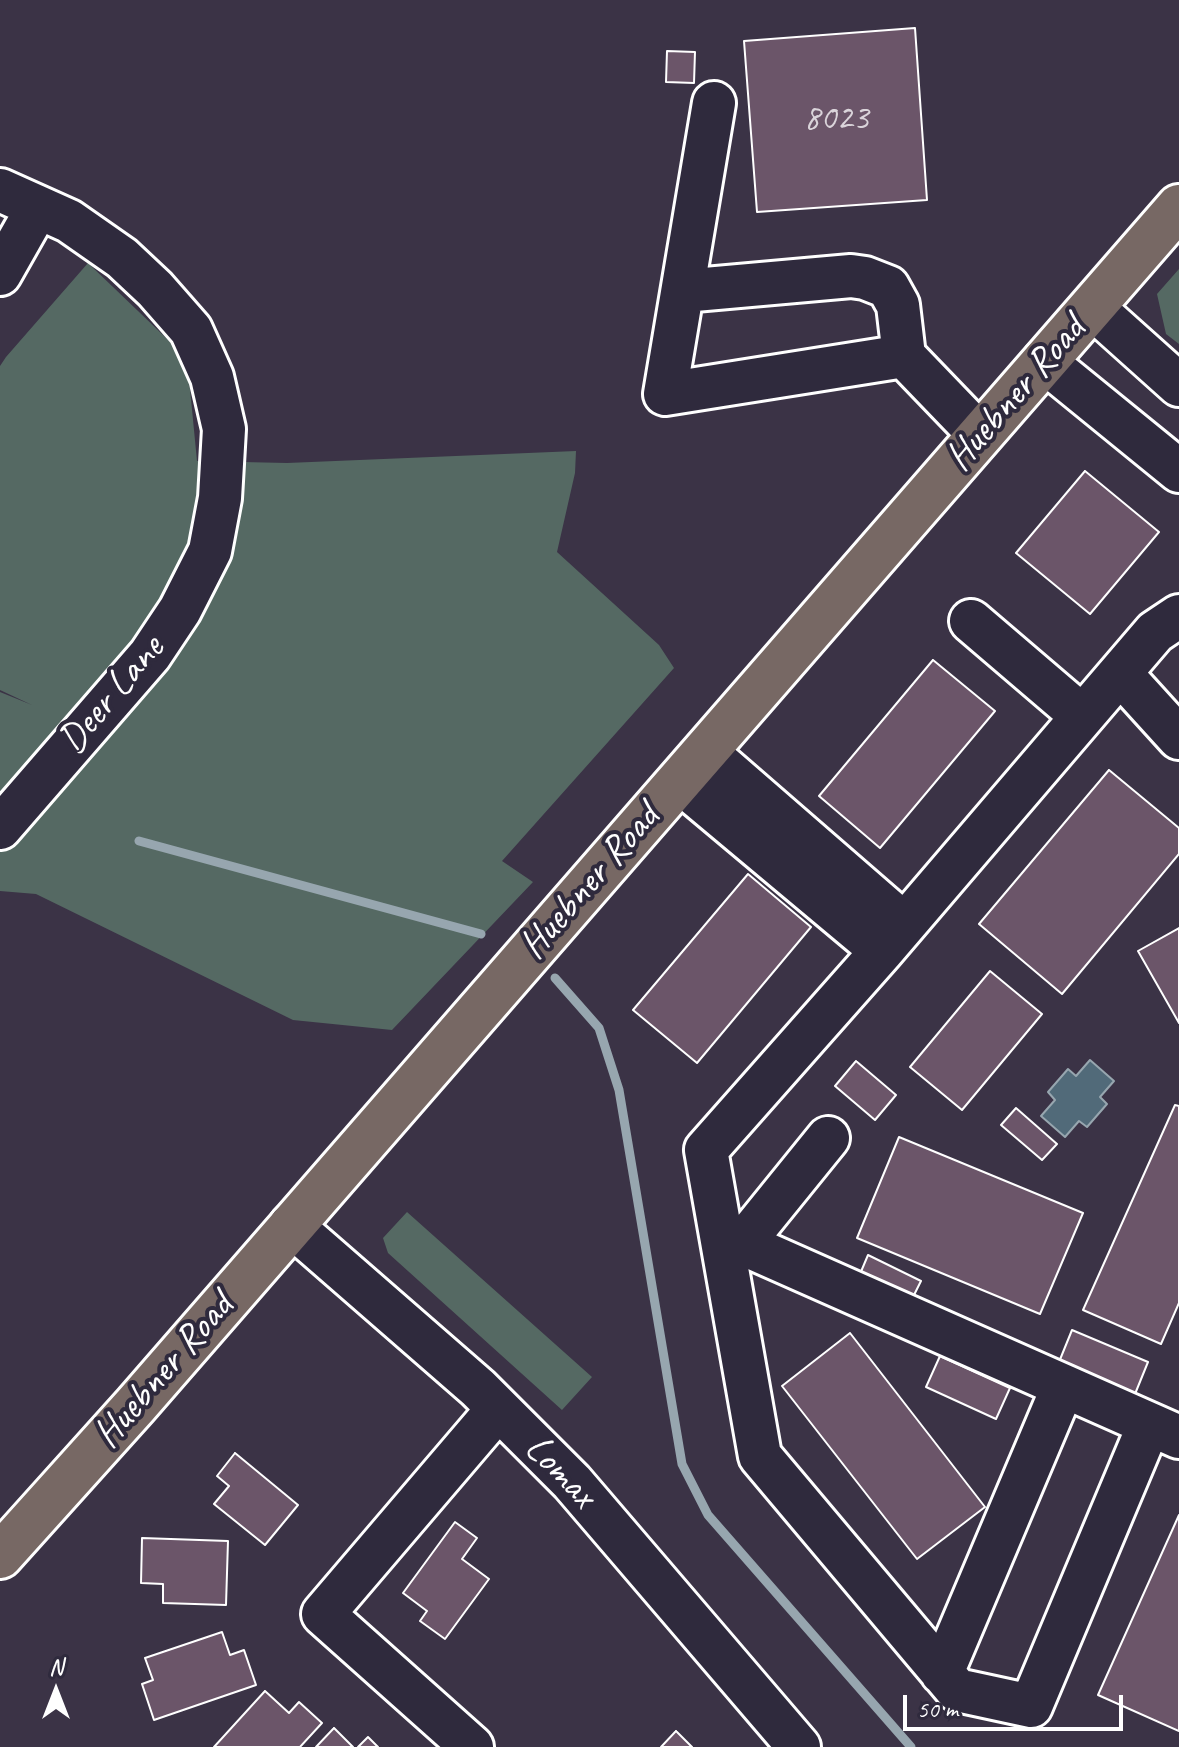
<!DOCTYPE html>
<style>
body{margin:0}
#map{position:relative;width:1179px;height:1747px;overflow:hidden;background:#3b3346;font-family:Caveat,sans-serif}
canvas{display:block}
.north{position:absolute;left:16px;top:1651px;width:80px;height:80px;-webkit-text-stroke:6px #2f2a3d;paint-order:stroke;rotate:0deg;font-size:22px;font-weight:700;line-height:32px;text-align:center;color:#fff}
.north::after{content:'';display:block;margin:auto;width:28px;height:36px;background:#fff;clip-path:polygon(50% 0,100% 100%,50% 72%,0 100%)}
.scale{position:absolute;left:903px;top:1695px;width:220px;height:36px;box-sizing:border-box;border:4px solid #fff;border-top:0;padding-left:10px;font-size:24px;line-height:28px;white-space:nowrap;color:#fff;-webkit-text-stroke:6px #2f2a3d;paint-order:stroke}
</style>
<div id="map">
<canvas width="1179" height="1747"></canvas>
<div class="north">N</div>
<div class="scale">50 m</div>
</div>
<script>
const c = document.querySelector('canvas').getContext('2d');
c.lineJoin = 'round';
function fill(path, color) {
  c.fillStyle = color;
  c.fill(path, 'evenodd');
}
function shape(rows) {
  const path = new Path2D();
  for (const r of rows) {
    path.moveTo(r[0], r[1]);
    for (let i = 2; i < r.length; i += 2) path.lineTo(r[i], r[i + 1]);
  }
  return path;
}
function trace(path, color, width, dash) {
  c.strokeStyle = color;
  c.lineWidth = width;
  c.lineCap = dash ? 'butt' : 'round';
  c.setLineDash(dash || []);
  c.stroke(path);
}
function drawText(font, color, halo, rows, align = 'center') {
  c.font = font + ' Caveat,sans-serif';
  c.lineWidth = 8;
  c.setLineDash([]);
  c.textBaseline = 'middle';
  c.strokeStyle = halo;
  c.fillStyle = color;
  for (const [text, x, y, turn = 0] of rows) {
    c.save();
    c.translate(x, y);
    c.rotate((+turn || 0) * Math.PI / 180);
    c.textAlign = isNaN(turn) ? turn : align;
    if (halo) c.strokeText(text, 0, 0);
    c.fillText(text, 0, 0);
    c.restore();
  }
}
fill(shape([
 [88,263,187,358,197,461,287,463,576,451,575,473,557,552,659,645,674,668,502,861,533,882,392,1030,293,1020,36,894,0,891,0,692,32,705,0,690,0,366,6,357],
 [1179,269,1179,344,1166,334,1157,294],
 [407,1212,592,1377,562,1410,388,1253,383,1238]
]), '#556963');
const water = shape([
 [1090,1060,1114,1081,1100,1097,1107,1104,1087,1127,1079,1121,1065,1137,1041,1116,1055,1100,1048,1092,1068,1069,1076,1076,1090,1060]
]);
fill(water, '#516a79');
trace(water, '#97a6af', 2);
trace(shape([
 [139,841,481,934],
 [555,978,599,1028,619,1090,682,1464,708,1515,911,1747]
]), '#97a6af', 9);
const building = shape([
 [915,28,927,200,757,212,744,41,915,28],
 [667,51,695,52,694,83,666,82,667,51],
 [1085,471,1159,532,1090,614,1016,553,1085,471],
 [933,660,995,711,880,848,819,796,933,660],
 [1109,770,1179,828,1179,854,1062,994,979,924,1109,770],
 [748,874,811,927,697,1063,633,1010,748,874],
 [1179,928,1179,1023,1138,951,1179,928],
 [990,971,1042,1014,962,1110,910,1067,990,971],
 [856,1061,896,1095,875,1120,835,1086,856,1061],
 [1175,1105,1179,1106,1179,1303,1161,1344,1083,1310,1175,1105],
 [1016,1108,1057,1144,1042,1160,1001,1125,1016,1108],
 [899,1137,1083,1213,1040,1314,857,1238,899,1137],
 [868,1255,921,1281,912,1299,860,1274,868,1255],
 [1072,1330,1148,1362,1135,1394,1059,1362,1072,1330],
 [850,1333,985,1507,917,1559,782,1386,850,1333],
 [940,1356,1010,1388,996,1419,926,1387,940,1356],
 [235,1453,298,1505,265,1545,214,1504,229,1486,217,1476,235,1453],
 [1179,1515,1179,1731,1098,1695,1179,1515],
 [455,1522,477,1538,462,1559,489,1579,445,1639,420,1621,427,1611,403,1593,455,1522],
 [142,1538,228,1541,226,1605,163,1603,163,1584,141,1583,142,1538],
 [222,1632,230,1655,244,1650,256,1685,154,1720,142,1684,153,1680,145,1658,222,1632],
 [265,1691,289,1713,299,1702,322,1723,300,1747,214,1747,265,1691],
 [334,1728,353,1747,316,1747,334,1728],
 [676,1731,692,1747,661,1747,676,1731],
 [368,1737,378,1747,358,1747,368,1737]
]);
fill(building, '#6b5569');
trace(building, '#fff', 2);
const minor = shape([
 [714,103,665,394,904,356,980,435],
 [0,190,69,221,122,258,155,289,191,330,212,377,224,429,220,498,210,551,180,610,150,655,0,828],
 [0,274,38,207],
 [683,291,851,276,865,278,888,287,898,305,904,356],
 [1092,307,1179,385],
 [1044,361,1179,471],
 [971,621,1082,716],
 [1120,673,1179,738],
 [705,751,904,924],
 [679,781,882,951],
 [291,1225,478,1388,572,1482,799,1747],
 [721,1234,1179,1437],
 [743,1243,828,1138],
 [1149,1425,1031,1706,957,1690,760,1456,706,1150,882,951,1155,632,1179,616],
 [942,1673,1063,1387],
 [472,1747,323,1614,498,1409]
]);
const major = shape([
 [0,1556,135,1406,1179,207]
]);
trace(minor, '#fff', 48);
trace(major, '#fff', 50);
trace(minor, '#2f2a3d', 42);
trace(major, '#776864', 44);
drawText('36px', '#dad4da', null, [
 ["8023",836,120]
]);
drawText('40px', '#fff', '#2f2a3d', [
 ["Huebner Road",1016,394,-49],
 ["Deer Lane",112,695,-50],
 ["Huebner Road",590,882,-49],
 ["Huebner Road",164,1371,-49],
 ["Lomax",560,1472,46]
]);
</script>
